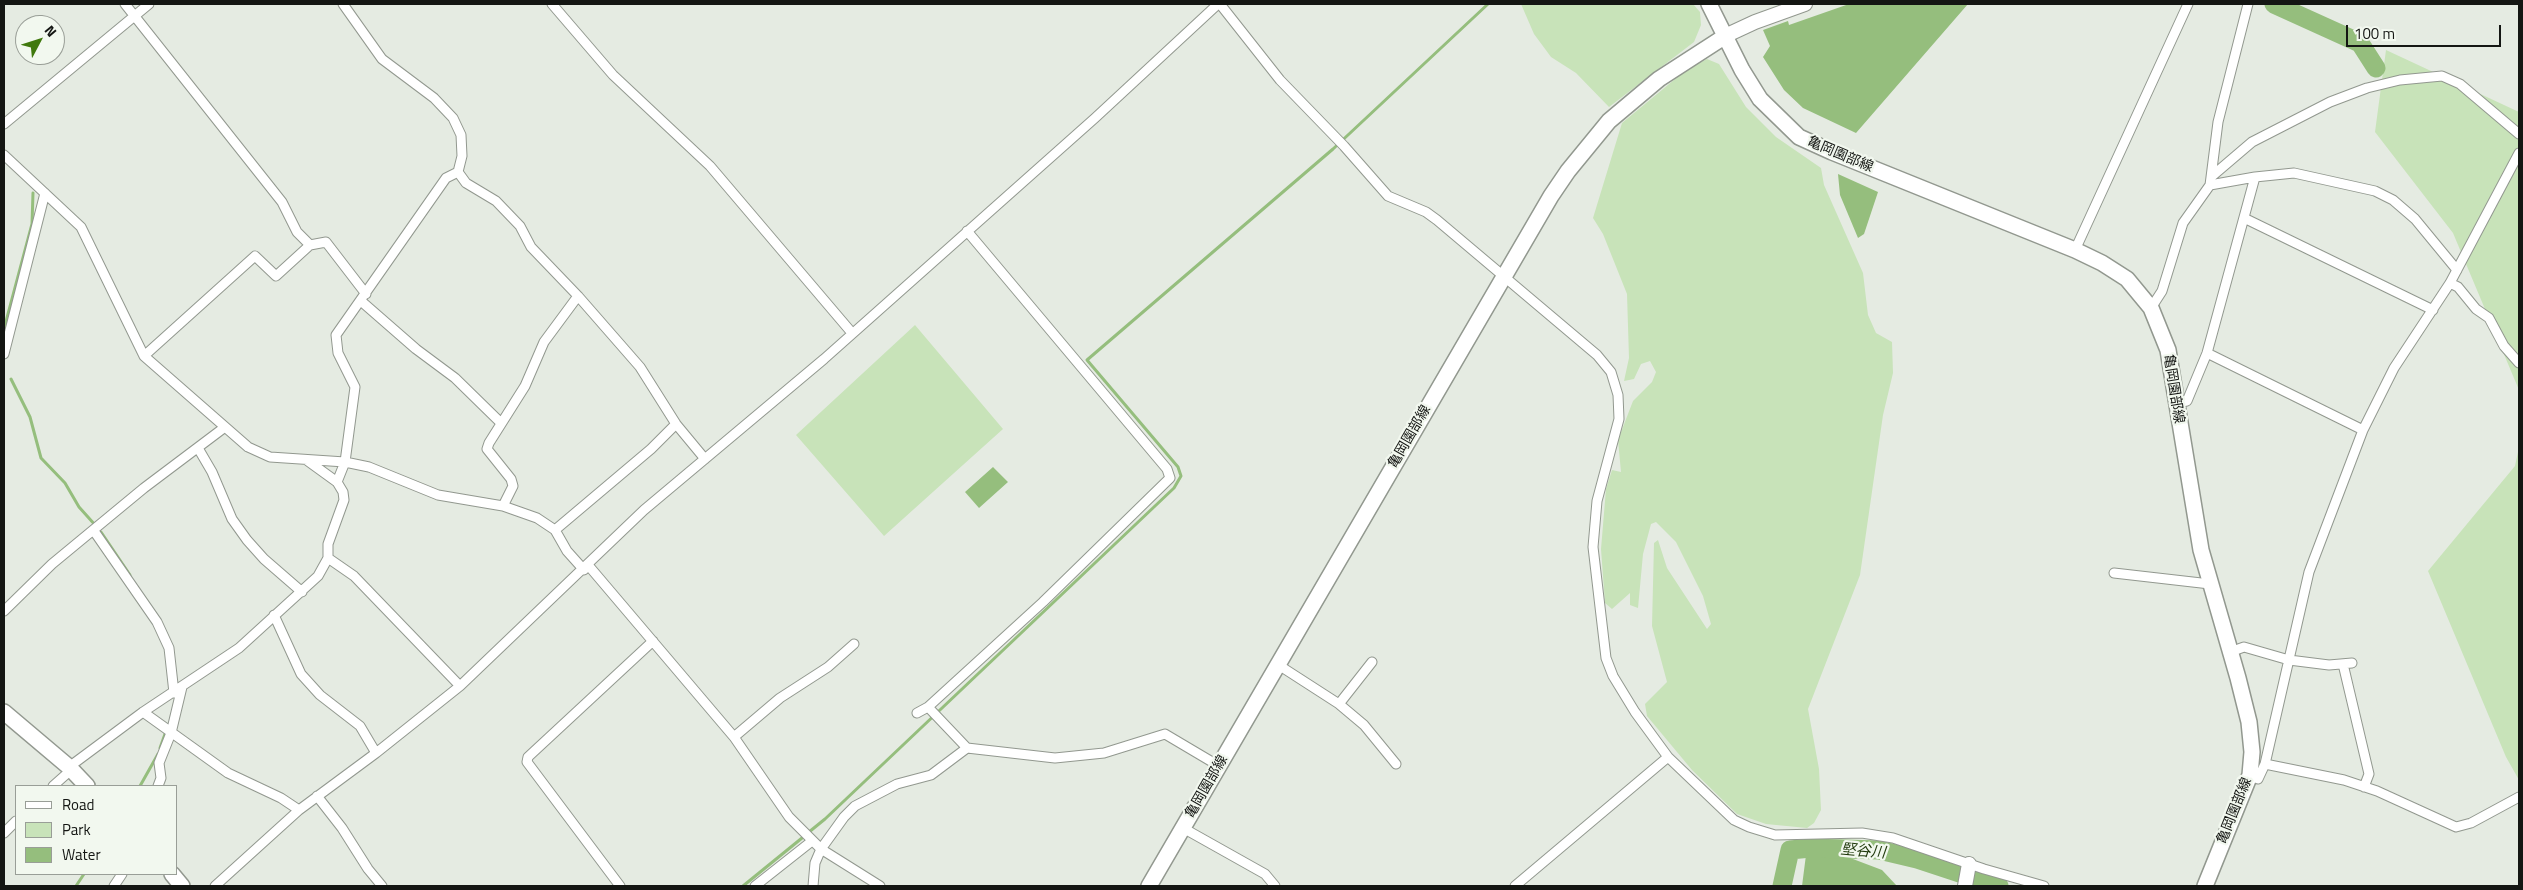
<!DOCTYPE html>
<meta charset="utf-8">
<style>
body{margin:0}
#map{position:relative;width:2523px;height:890px;overflow:hidden;background:#e5ebe2;font-family:"Titillium Web",sans-serif}
canvas{display:block}
.frame{position:absolute;inset:0;border:5px solid #141613;pointer-events:none}
.legend{position:absolute;left:15px;top:785px;width:162px;height:90px;box-sizing:border-box;background:#f2f8ef;border:1px solid #999e97;margin:0;padding:6px 9px;list-style:none;font-size:15px;color:#141613}
.legend li{display:flex;align-items:center;gap:10px;height:25px}
.legend b{width:25px;border:1px solid #999e97}
.north{position:absolute;left:15px;top:15px;width:50px;height:50px;box-sizing:border-box;background:#f2f8ef;border:1px solid #999e97;border-radius:50%;rotate:50deg;font-size:14px;font-weight:700;line-height:20px;text-align:center;color:#141613}
.north::after{content:'';display:block;margin:auto;width:18px;height:22px;background:#40790d;clip-path:polygon(50% 0,100% 100%,50% 72%,0 100%)}
.scale{position:absolute;left:2346px;top:25px;width:155px;height:22px;box-sizing:border-box;border:2px solid #141613;border-top:0;padding-left:6px;font-size:15px;line-height:18px;white-space:nowrap;color:#141613;-webkit-text-stroke:4px #f2f8ef;paint-order:stroke}
</style>
<div id="map">
<canvas width="2523" height="890"></canvas>
<div class="frame"></div>
<ul class="legend">
<li><b style="height:6px;background:#fff"></b>Road</li>
<li><b style="height:14px;background:#c8e3b9"></b>Park</li>
<li><b style="height:14px;background:#95be7d"></b>Water</li>
</ul>
<div class="north">N</div>
<div class="scale">100 m</div>
</div>
<script>
const c = document.querySelector('canvas').getContext('2d');
c.lineJoin = 'round';
function fill(path, color) {
  c.fillStyle = color;
  c.fill(path, 'evenodd');
}
function shape(rows) {
  const path = new Path2D();
  for (const r of rows) {
    path.moveTo(r[0], r[1]);
    for (let i = 2; i < r.length; i += 2) path.lineTo(r[i], r[i + 1]);
  }
  return path;
}
function trace(path, color, width, dash) {
  c.strokeStyle = color;
  c.lineWidth = width;
  c.lineCap = dash ? 'butt' : 'round';
  c.setLineDash(dash || []);
  c.stroke(path);
}
function drawText(font, color, halo, rows, align = 'center') {
  c.font = font + ' "Titillium Web","Noto Sans JP",sans-serif';
  c.lineWidth = 4.5;
  c.setLineDash([]);
  c.textBaseline = 'middle';
  c.strokeStyle = halo;
  c.fillStyle = color;
  for (const [text, x, y, turn = 0] of rows) {
    c.save();
    c.translate(x, y);
    c.rotate((+turn || 0) * Math.PI / 180);
    c.textAlign = isNaN(turn) ? turn : align;
    if (halo) c.strokeText(text, 0, 0);
    c.fillText(text, 0, 0);
    c.restore();
  }
}
fill(shape([
 [1521,4,1693,4,1700,12,1701,25,1694,42,1609,107,1576,73,1551,57,1534,34],
 [2386,50,2519,112,2519,390,2453,233,2375,132],
 [1707,59,1719,64,1746,107,1776,137,1821,168,1824,185,1863,273,1868,315,1876,333,1892,342,1893,373,1883,415,1860,575,1808,709,1819,769,1821,810,1814,823,1807,828,1766,824,1737,814,1692,770,1647,716,1645,704,1667,682,1652,626,1654,543,1658,540,1667,568,1707,629,1711,624,1703,596,1676,542,1656,522,1651,524,1643,554,1638,608,1630,605,1630,593,1612,609,1605,603,1601,549,1606,489,1612,470,1621,472,1618,440,1633,401,1652,382,1656,372,1650,361,1641,364,1634,379,1624,381,1629,358,1627,294,1603,234,1593,218,1622,123,1686,70],
 [915,325,1003,429,884,536,796,435],
 [2519,447,2519,780,2506,757,2428,571,2515,466]
]), '#c8e3b9');
fill(shape([
 [1849,4,1968,4,1856,133,1803,108,1784,90,1763,57,1770,46,1763,30,1788,21,1789,25],
 [1838,174,1878,192,1864,234,1858,238,1840,195],
 [993,467,1008,482,979,508,965,492],
 [1806,855,1845,856,1882,870,1897,886,1802,886]
]), '#95be7d');
trace(shape([
 [4,329,32,224,33,193],
 [11,379,30,417,41,458,65,483,79,507,96,526],
 [101,532,130,575],
 [160,748,165,734],
 [140,786,158,754],
 [809,832,825,819,1174,488,1181,476,1178,467,1087,360,1333,149,1488,4],
 [76,886,84,874],
 [743,886,802,838]
]), '#95be7d', 3);
trace(shape([
 [2274,4,2360,43,2376,68],
 [1782,886,1790,850,1811,848,1879,850,1917,859,1999,886]
]), '#95be7d', 19);
const street = shape([
 [125,4,282,202,297,232,310,245],
 [343,4,382,59,434,98,453,118,461,135,462,156,458,172,466,183,496,201,520,226,531,247,578,296,640,367,676,424,705,459],
 [552,4,613,75,710,166,852,333],
 [1220,4,1280,80,1344,146,1388,196,1426,212,1437,220,1597,355,1611,372,1618,395,1619,419,1597,501,1593,547,1606,658,1613,676,1635,712,1668,757,1734,820,1749,827,1775,835,1862,833,1893,838,1984,869,2044,886],
 [4,124,149,4],
 [4,155,81,227,144,356,248,447,270,457,345,462,369,467,438,495,503,506,537,518,555,530,567,551,584,570],
 [2211,177,2252,142,2330,102,2367,88,2400,80,2442,76,2460,84,2519,134],
 [2210,185,2255,177,2294,173,2375,191,2393,200,2415,219,2457,270],
 [2244,218,2433,310],
 [2075,250,2188,4],
 [2450,283,2458,287,2476,309,2489,318,2504,346,2519,363],
 [361,301,416,349,455,378,501,423],
 [2151,308,2162,291,2183,223,2210,185,2218,122,2248,4],
 [2207,353,2363,430],
 [4,354,45,193],
 [144,356,255,256,276,276,310,245,326,242,366,294],
 [2176,403,2187,401,2207,353,2255,177],
 [198,448,212,472,232,519,247,540,264,559,302,592],
 [337,482,345,462,355,387,338,353,336,335,446,178,458,172],
 [503,506,513,486,511,479,487,449,489,443,525,386,544,342,578,296],
 [555,530,651,449,676,424],
 [94,531,157,622,169,648,174,693],
 [328,558,354,576,460,686],
 [588,565,734,737,789,817,821,849,880,886],
 [2114,573,2210,584],
 [4,611,52,564,144,488,225,427],
 [274,615,301,674,320,695,360,726,376,753],
 [2230,652,2244,647,2289,660,2329,665,2352,663],
 [1277,664,1339,704,1364,725,1396,764],
 [2343,664,2369,774,2364,787],
 [1339,704,1372,662],
 [928,707,1043,602,1170,478,1167,469,967,231],
 [143,712,228,773,281,798,299,810],
 [917,713,928,707,967,748],
 [734,737,780,698,828,667,854,644],
 [2265,764,2344,780,2377,791,2456,827,2471,823,2519,797],
 [69,767,143,712,239,648,318,576,328,558,328,544,344,500,343,492,337,482,308,461],
 [2250,775,2258,779,2265,764,2309,572,2363,430,2394,368,2450,283,2519,153],
 [53,786,71,770],
 [158,786,161,778,159,763,171,733,182,687],
 [317,796,342,828,368,869,382,886],
 [1183,828,1265,874,1275,886],
 [4,833,16,821],
 [114,886,122,874],
 [215,886,299,810,376,753,460,686,644,510,824,359,1095,118,1218,4],
 [620,886,527,762,528,757,653,641],
 [755,886,812,841],
 [813,886,815,863,821,849,844,817,855,806,897,784,931,775,967,748,1055,758,1104,753,1165,734,1219,766],
 [1515,886,1668,757]
]);
const secondary = shape([
 [1727,35,1755,22,1805,4],
 [1965,886,1969,864]
]);
const primary = shape([
 [1709,4,1742,70,1760,99,1799,137,1832,152,2075,250,2102,263,2127,279,2151,308,2168,350,2201,550,2238,678,2249,722,2252,752,2250,775,2205,886],
 [4,712,69,767,87,786],
 [172,874,182,886],
 [1149,886,1551,196,1568,171,1609,121,1659,79,1727,35]
]);
trace(street, '#92988f', 11);
trace(secondary, '#92988f', 16);
trace(primary, '#92988f', 18);
trace(street, '#fff', 9);
trace(secondary, '#fff', 14);
trace(primary, '#fff', 15);
drawText('14px', '#141613', '#f2f8ef', [
 ["亀岡園部線",1840,155,23],
 ["亀岡園部線",2173,389,81],
 ["亀岡園部線",1410,437,-60],
 ["亀岡園部線",1207,787,-60],
 ["亀岡園部線",2235,811,-68]
]);
drawText('italic 15px', '#1e380a', '#f2f8ef', [
 ["堅谷川",1863,852,5]
]);
</script>
